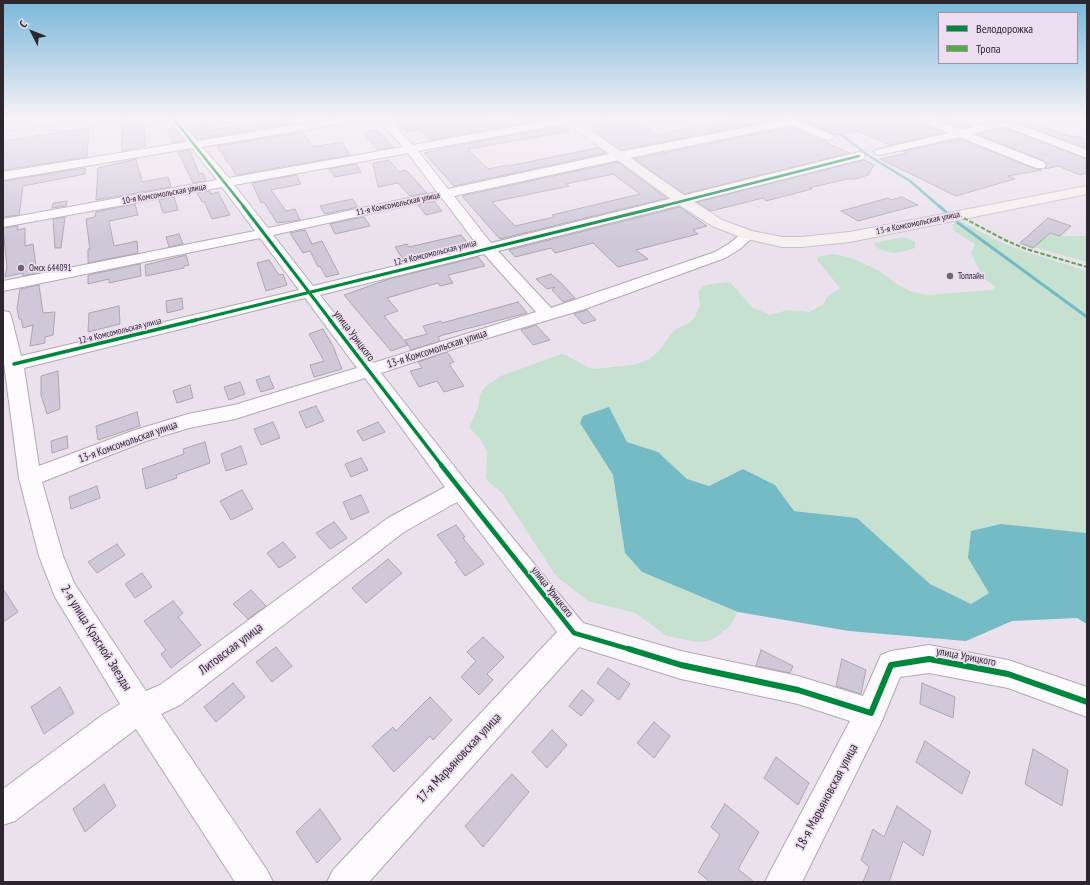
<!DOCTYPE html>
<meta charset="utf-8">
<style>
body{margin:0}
#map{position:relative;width:1090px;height:885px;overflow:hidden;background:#eae1ec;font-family:"PT Sans Narrow",sans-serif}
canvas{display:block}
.frame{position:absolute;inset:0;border:4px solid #2c262e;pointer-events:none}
.legend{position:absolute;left:938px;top:12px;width:140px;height:52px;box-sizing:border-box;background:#edddf0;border:1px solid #a094a2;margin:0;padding:5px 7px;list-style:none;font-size:12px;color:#2c262e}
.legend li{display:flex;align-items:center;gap:8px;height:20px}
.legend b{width:20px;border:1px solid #a094a2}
.north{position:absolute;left:12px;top:12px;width:40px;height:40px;-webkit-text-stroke:3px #edddf0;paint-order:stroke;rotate:312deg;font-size:11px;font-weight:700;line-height:16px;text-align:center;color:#2c262e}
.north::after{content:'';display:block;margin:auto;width:14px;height:18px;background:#2c262e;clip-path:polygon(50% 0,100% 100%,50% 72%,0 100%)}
</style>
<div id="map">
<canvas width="1090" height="885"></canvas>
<div class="frame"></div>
<ul class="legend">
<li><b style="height:5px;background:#00873e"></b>Велодорожка</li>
<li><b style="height:5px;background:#54aa44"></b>Тропа</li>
</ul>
<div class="north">С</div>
</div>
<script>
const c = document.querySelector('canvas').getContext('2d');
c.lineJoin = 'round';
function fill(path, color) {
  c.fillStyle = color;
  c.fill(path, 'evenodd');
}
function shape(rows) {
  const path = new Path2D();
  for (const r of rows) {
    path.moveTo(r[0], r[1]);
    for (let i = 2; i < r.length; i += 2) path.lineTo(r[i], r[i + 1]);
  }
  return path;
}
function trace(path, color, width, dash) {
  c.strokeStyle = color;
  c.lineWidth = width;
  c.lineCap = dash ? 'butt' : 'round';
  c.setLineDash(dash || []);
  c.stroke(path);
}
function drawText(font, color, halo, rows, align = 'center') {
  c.font = font + ' "PT Sans Narrow",sans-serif';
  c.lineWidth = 3.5;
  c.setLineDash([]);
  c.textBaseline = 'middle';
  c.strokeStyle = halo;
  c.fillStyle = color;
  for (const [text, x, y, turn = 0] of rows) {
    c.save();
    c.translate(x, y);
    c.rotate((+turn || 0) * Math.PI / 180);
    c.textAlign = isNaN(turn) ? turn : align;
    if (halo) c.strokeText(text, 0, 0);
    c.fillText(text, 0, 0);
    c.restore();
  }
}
fill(shape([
 [963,222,1000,242,1023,251,1087,271,1087,532,968,558,989,593,971,604,930,584,857,518,794,511,775,485,743,469,709,486,687,479,658,452,627,442,609,408,580,423,613,475,625,553,642,572,738,612,730,626,716,637,708,641,698,642,667,636,635,613,588,601,561,580,554,573,502,493,490,483,486,478,487,452,481,440,469,427,478,408,480,395,482,391,485,387,501,376,561,354,566,355,589,368,595,369,632,365,648,360,659,351,671,334,678,328,688,324,695,317,700,304,698,291,704,286,712,284,730,282,752,307,770,315,788,310,809,312,824,304,826,298,840,288,817,260,818,257,822,256,835,254,854,259,879,271,895,283,910,291,926,295,992,290,996,287,983,278,971,253,975,244,954,231,952,224],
 [1049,233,1060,236,1087,236,1087,262,1034,247],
 [904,237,915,242,915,248,902,252,893,253,879,249,873,244,874,243]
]), '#c6e1d0');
fill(shape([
 [609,407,627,442,658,452,687,479,709,486,743,469,775,485,794,511,857,518,930,584,971,604,989,593,968,558,971,531,1001,524,1086,533,1087,532,1087,624,1077,618,1012,621,966,641,849,631,738,612,642,572,625,553,613,475,580,423,583,416]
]), '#74bbc6');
trace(shape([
 [835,130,869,156,910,181,940,207]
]), '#74bbc6', 2.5);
trace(shape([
 [939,206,946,212],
 [957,222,1087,317]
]), '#74bbc6', 3);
const building = shape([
 [392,117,486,117,486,124,527,117,551,117,553,118,430,140,420,130,406,132,392,117],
 [741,117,780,117,781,119,621,150,594,131,592,121,607,118,616,124,634,120,657,135,741,117],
 [794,117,914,117,915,120,944,133,890,145,858,131,835,135,794,117],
 [933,117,954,117,954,119,971,126,961,128,933,117],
 [127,118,128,123,144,120,145,146,122,151,122,119,127,118],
 [286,119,293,119,296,123,198,139,186,126,205,122,211,130,286,119],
 [1029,122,1073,137,1078,136,1087,140,1087,148,1021,124,1029,122],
 [563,126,570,131,468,149,488,169,507,165,508,166,597,148,597,147,606,153,454,186,424,153,439,150,438,149,563,126],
 [791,127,850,153,684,194,634,159,791,127],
 [89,128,87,157,3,170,3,141,89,128],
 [174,128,184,141,173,143,167,130,174,128],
 [1005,128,1087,159,1087,173,1080,175,1058,166,1045,169,1047,164,1045,161,977,134,1005,128],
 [377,130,393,147,378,150,363,133,377,130],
 [302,132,313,147,342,142,350,155,236,175,228,161,227,162,222,152,220,152,217,146,302,132],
 [960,139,1035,169,1042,170,1008,176,1015,179,956,196,880,159,906,153,903,151,960,139],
 [190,150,199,174,203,173,206,181,193,183,178,152,190,150],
 [136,159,142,182,168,177,171,187,96,200,98,168,136,159],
 [389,160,399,172,406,170,427,193,410,196,398,183,378,187,373,163,389,160],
 [864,160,874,165,868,175,855,179,847,179,809,188,812,189,766,201,763,198,711,211,697,202,864,160],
 [618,162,667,198,500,239,462,196,618,162],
 [613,174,640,194,552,215,554,217,515,226,492,202,569,186,566,184,613,174],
 [356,164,361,172,335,177,329,169,356,164],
 [85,168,85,174,23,186,19,215,3,217,3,181,85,168],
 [296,175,301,184,271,190,286,211,295,209,300,220,277,223,264,202,261,203,252,183,296,175],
 [210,191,211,194,218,192,230,215,212,219,204,201,202,202,197,193,210,191],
 [174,197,178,210,163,213,159,200,174,197],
 [902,197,918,205,858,221,841,211,888,198,891,200,902,197],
 [352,199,358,207,325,214,320,206,352,199],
 [67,201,66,206,52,208,53,203,67,201],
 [434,201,442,211,426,215,418,205,434,201],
 [135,204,138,215,109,221,114,246,137,241,138,253,88,263,88,249,90,249,86,219,95,217,96,212,135,204],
 [680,207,707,226,693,230,698,234,636,250,648,259,618,267,593,243,555,253,551,248,515,257,509,250,680,207],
 [65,217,61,248,55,248,53,219,65,217],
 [364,217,370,226,335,234,330,224,364,217],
 [1048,218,1071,226,1060,236,1050,233,1033,248,1020,243,1048,218],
 [18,226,17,230,25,228,25,246,33,244,37,273,23,276,23,273,5,277,7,267,3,228,18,226],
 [305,230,312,244,322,241,339,274,326,277,320,266,318,267,310,251,303,253,290,233,305,230],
 [179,234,183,244,169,247,166,237,179,234],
 [461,235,470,246,407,262,406,258,402,258,395,247,407,244,409,247,461,235],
 [186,255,189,265,184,266,184,268,146,276,145,265,186,255],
 [478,257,485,266,448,275,453,283,440,286,438,283,387,298,398,311,384,316,408,345,391,351,344,295,389,279,478,257],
 [269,260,279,275,283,274,287,285,266,291,257,263,269,260],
 [140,264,141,276,109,283,109,279,88,284,88,275,140,264],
 [551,274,560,282,575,298,563,302,552,290,555,287,547,289,536,279,551,274],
 [39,285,43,313,55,312,53,335,45,337,45,343,30,346,33,325,23,328,21,319,19,319,17,308,20,289,39,285],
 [182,298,183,309,167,313,166,301,182,298],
 [518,302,527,313,443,335,438,337,440,341,411,350,405,340,427,334,423,326,441,321,442,323,518,302],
 [119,306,120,324,88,332,89,313,119,306],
 [587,310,596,320,583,324,574,314,587,310],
 [536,325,550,340,533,345,521,330,536,325],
 [323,329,333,346,342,369,314,377,310,365,324,361,309,334,323,329],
 [447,352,454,362,449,364,464,386,444,392,437,381,419,387,410,371,422,368,418,362,447,352],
 [58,371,60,409,47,414,41,395,41,376,58,371],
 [269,376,274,388,261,392,256,380,269,376],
 [240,382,245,394,229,400,224,387,240,382],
 [190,385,193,398,177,403,173,391,190,385],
 [316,406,324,421,306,428,299,412,316,406],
 [137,412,140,426,98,440,96,426,137,412],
 [273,422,280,438,261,445,254,429,273,422],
 [378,422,385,432,363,441,357,431,378,422],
 [67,436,68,448,52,453,51,441,67,436],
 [205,442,210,463,176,475,177,478,146,489,142,469,184,454,183,449,205,442],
 [241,446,247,464,226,471,221,454,241,446],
 [361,458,368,470,351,477,345,464,361,458],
 [97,486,100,498,71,509,69,497,97,486],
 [242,490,253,509,231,520,220,501,242,490],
 [361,495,369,512,351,520,343,502,361,495],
 [334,522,347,538,330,549,316,533,334,522],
 [456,525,465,537,463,538,484,564,465,576,455,562,457,561,437,535,456,525],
 [283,542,296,557,279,568,267,553,283,542],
 [117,544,125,555,97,573,88,562,117,544],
 [388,559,402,573,366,603,352,588,388,559],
 [142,573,152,587,135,598,125,584,142,573],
 [3,589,18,612,3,622,3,589],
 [251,590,266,606,248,619,233,604,251,590],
 [173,601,183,613,178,617,201,645,171,668,161,654,166,650,144,621,173,601],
 [483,637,504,657,487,674,493,680,479,695,461,677,476,661,467,652,483,637],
 [276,647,292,666,272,682,256,662,276,647],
 [761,650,793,666,790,673,756,666,761,650],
 [842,659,866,670,861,694,836,686,842,659],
 [608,668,630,684,619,700,597,683,608,668],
 [233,683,245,697,216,722,204,707,233,683],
 [922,683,955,697,953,718,920,704,922,683],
 [60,687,74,713,44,734,31,707,60,687],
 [582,690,594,700,581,716,569,706,582,690],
 [430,697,452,720,433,740,430,736,394,772,372,746,393,727,396,731,430,697],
 [654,722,670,736,654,758,637,743,654,722],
 [552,730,567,745,547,768,532,752,552,730],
 [925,741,970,772,962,794,916,762,925,741],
 [1033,749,1068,770,1062,806,1025,784,1033,749],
 [776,757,809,783,798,805,764,778,776,757],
 [512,774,529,792,483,847,465,826,512,774],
 [104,784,116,806,85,832,73,809,104,784],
 [725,804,759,832,738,869,754,882,710,882,698,872,720,835,711,827,725,804],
 [897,806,931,831,923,856,903,841,889,882,863,882,869,867,861,860,873,829,884,837,897,806],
 [320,809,341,839,317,863,296,832,320,809]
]);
fill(building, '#cec8d9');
trace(building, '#aba6ae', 1);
const minor = shape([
 [167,117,177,117,197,141,344,117,367,117,362,120,202,147,229,178,403,147,376,117,387,117,413,145,568,117,590,117,585,120,418,151,448,189,619,152,784,120,781,117,792,117,796,120,833,135,835,137,829,140,825,139,791,125,619,160,454,196,491,243,859,152,863,153,865,156,863,159,498,251,551,308,715,252,730,243,743,232,748,231,753,232,755,235,740,249,725,258,585,309,471,343,381,373,468,484,583,623,681,651,798,676,863,696,881,655,891,651,929,645,1008,660,1087,687,1087,717,1008,688,929,673,900,677,881,723,802,882,765,882,771,870,850,721,798,704,681,679,579,647,369,882,327,882,333,870,557,632,457,502,404,532,180,705,161,714,267,870,273,882,235,882,136,729,15,821,3,825,3,789,101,716,120,704,55,597,39,556,19,478,3,356,3,311,9,312,11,316,21,356,299,290,260,238,3,291,3,281,255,231,222,187,3,227,3,219,217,180,192,148,3,180,3,172,187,142,167,117],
 [408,153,437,192,268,228,234,185,408,153],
 [442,198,478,246,313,286,273,235,442,198],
 [484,254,536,312,373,363,320,295,484,254],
 [305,298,357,368,234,405,188,414,132,431,39,466,24,368,305,298],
 [365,378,445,487,388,518,160,685,146,691,74,583,63,556,42,482,146,441,189,428,235,419,365,378],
 [915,117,929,117,961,130,993,122,988,120,988,117,999,117,1087,150,1087,158,1004,126,972,134,1044,162,1046,165,1044,168,1036,168,960,137,880,155,876,154,874,152,876,150,949,133,916,119,915,117]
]);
const major = shape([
 [62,117,92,117,86,120,3,131,3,125,62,117],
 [559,117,571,117,688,198,722,220,752,231,782,237,801,237,850,232,1087,186,1087,194,850,242,801,247,782,247,743,238,712,226,678,204,559,117]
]);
trace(minor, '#b0a9b1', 2);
trace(major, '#c6c1c6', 2);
fill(minor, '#fcfafc');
fill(major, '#f5f0f0');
trace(shape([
 [958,215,1005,240,1026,249,1087,267]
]), '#54aa44', 2, [4.5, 2]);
trace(shape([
 [172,117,244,207],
 [659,207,859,156]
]), '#00873e', 2.5);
trace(shape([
 [243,206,331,321],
 [192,321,663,206]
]), '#00873e', 3);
trace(shape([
 [330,320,442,466],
 [14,364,196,320]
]), '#00873e', 3.5);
trace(shape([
 [441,465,574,633,632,650]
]), '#00873e', 4.5);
trace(shape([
 [629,649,681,665,798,690,871,713,891,665,929,659,1008,674,1087,702]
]), '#00873e', 6);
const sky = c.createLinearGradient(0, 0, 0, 241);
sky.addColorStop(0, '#79b7da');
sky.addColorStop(0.49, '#f6f2f6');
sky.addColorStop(1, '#f6f2f600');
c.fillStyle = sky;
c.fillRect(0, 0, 1090, 241);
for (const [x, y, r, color] of [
 [21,268,4,"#6e6770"],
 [950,276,4,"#6e6770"]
]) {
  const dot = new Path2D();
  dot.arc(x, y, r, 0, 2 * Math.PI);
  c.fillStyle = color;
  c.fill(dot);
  trace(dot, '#edddf0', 1.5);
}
drawText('9px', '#2c262e', '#edddf0', [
 ["10-я Комсомольская улица",164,194,-10],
 ["11-я Комсомольская улица",398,204,-12],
 ["13-я Комсомольская улица",918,223,-12],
 ["12-я Комсомольская улица",435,253,-14],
 ["12-я Комсомольская улица",120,331,-14]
]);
drawText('9px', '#2c262e', '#edddf0', [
 ["Омск 644091",29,268],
 ["Топлайн",958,276]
], 'left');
drawText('11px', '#2c262e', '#edddf0', [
 ["улица Урицкого",354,336,53],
 ["13-я Комсомольская улица",437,349,-18],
 ["13-я Комсомольская улица",128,442,-20],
 ["улица Урицкого",552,592,52],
 ["улица Урицкого",966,657,11]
]);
drawText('13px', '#2c262e', '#edddf0', [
 ["2-я улица Красной Звезды",96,638,58],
 ["Литовская улица",231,649,-37],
 ["17-я Марьяновская улица",459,758,-47],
 ["18-я Марьяновская улица",827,797,-62]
]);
</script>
